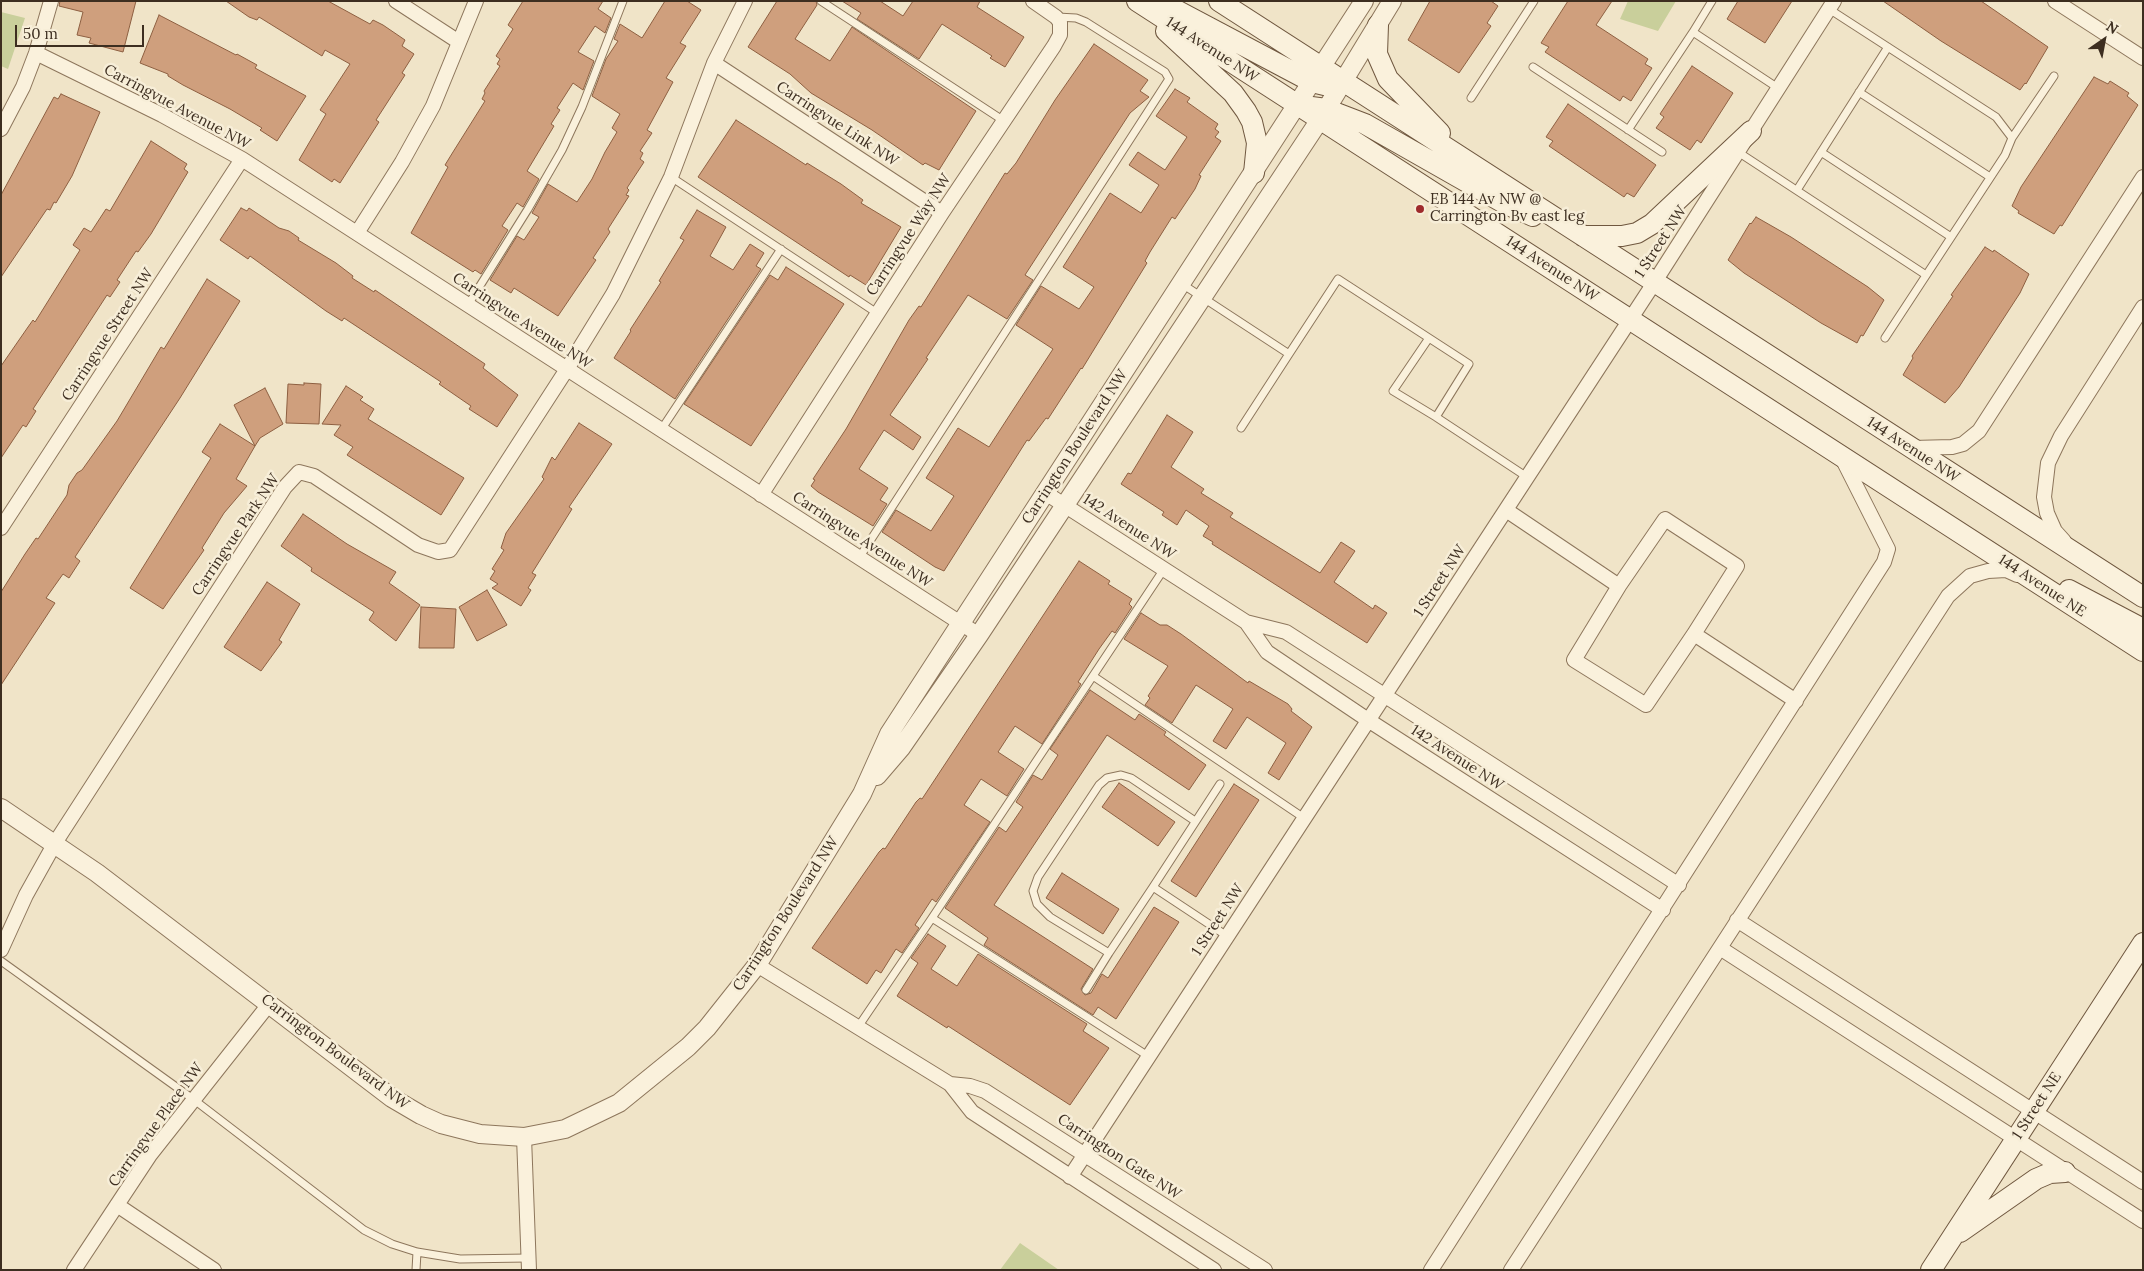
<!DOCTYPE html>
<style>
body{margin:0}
#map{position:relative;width:2144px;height:1271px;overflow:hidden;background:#f0e4c8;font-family:Lora,serif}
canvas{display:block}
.frame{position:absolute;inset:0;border:2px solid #3d2e20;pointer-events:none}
.north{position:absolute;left:2079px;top:15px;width:50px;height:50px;-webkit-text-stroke:4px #f7eed8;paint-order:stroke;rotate:33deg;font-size:14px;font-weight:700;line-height:20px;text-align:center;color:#3d2e20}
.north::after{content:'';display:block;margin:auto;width:18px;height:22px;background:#3d2e20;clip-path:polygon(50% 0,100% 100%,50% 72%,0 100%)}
.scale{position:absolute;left:15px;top:25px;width:129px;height:22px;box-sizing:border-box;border:2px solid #3d2e20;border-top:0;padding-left:6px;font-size:15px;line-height:18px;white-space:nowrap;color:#3d2e20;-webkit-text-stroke:4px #f7eed8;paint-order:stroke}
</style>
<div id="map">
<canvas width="2144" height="1271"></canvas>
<div class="frame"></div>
<div class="north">N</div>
<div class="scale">50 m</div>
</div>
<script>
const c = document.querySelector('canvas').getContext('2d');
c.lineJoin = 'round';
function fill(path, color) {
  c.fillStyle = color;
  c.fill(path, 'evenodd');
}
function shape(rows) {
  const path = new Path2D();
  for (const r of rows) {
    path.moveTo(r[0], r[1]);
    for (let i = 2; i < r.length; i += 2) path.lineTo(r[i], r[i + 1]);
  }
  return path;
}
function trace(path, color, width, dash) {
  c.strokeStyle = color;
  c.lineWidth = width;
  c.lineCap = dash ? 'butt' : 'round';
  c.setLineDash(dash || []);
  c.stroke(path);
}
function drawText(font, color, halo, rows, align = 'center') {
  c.font = font + ' Lora,serif';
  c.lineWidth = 5;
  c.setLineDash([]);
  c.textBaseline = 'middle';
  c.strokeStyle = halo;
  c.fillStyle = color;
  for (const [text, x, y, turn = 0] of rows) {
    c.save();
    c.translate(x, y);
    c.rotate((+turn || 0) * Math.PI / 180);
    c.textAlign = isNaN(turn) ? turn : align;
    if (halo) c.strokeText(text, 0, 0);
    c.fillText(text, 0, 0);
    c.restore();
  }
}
fill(shape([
 [1628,1,1676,1,1658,31,1620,19],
 [1,12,25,18,8,69,1,66],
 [1020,1243,1059,1270,1000,1270]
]), '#c9cf9b');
const building = shape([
 [60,1,136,1,123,52,89,43,91,38,77,35,83,12,59,6,60,1],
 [226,1,328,1,370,24,373,20,383,25,405,40,402,46,414,54,402,73,405,75,376,120,379,122,340,183,334,179,332,182,299,160,326,114,320,110,350,64,325,50,322,56,259,17,257,20,249,17,226,1],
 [523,1,603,1,598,9,611,18,605,33,595,26,578,52,594,61,583,90,573,83,557,108,560,110,551,124,554,126,527,171,539,179,523,207,517,203,502,226,508,230,481,274,475,270,473,272,411,233,448,167,445,165,453,152,485,101,482,99,485,93,484,91,500,66,497,64,500,59,496,56,513,29,508,25,523,1],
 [665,1,687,1,701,10,680,43,686,46,666,78,673,82,647,130,652,133,640,151,643,153,640,159,644,162,627,188,629,190,626,195,629,196,608,229,610,232,593,258,596,260,558,316,514,288,511,293,490,280,517,236,524,240,539,217,532,213,548,184,577,202,592,179,605,152,617,132,612,128,620,114,592,96,606,59,618,41,614,39,620,24,642,38,665,1],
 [777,1,816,1,817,5,795,39,830,61,852,27,976,111,939,170,925,163,923,165,872,130,811,93,790,74,748,47,777,1],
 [842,1,880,1,903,16,913,1,980,1,977,7,1024,37,1005,67,990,58,992,56,942,24,919,59,857,19,861,13,842,1],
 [1430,1,1491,1,1498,6,1487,23,1491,26,1459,73,1408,40,1430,1],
 [1568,1,1612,1,1596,25,1648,59,1645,64,1652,68,1631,101,1623,96,1620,101,1545,52,1549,47,1541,43,1568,1],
 [1738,1,1792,1,1765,43,1727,19,1738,1],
 [1883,1,1981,1,2048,47,2026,84,2025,83,2020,90,1941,41,1883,1],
 [159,15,236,55,237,54,257,65,255,68,306,96,277,141,260,130,262,128,230,109,183,85,168,76,168,74,140,63,159,15],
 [1094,44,1148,80,1140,91,1149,97,1130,113,1025,275,1033,280,1007,319,968,295,926,358,928,359,890,415,921,437,913,450,884,430,859,469,888,488,880,500,887,504,873,526,818,492,811,486,815,480,813,479,846,429,909,320,919,306,921,307,1005,173,1007,174,1016,163,1055,100,1094,44],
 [1692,66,1733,93,1701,143,1697,140,1690,150,1656,128,1664,117,1660,114,1692,66],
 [2094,77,2108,84,2110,81,2129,93,2127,96,2138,105,2062,226,2060,225,2054,234,2018,213,2019,211,2012,206,2021,187,2094,77],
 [1175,89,1190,98,1187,102,1218,124,1215,129,1219,132,1215,137,1221,141,1199,175,1201,176,1195,189,1175,219,1172,217,1150,252,1145,261,1147,263,1082,369,1081,368,1048,419,1046,418,1029,441,1027,440,944,571,935,567,882,532,896,510,931,531,954,496,926,478,958,428,989,447,1011,413,1053,349,1016,325,1041,286,1079,309,1094,287,1063,267,1110,193,1141,213,1159,185,1129,165,1138,152,1165,170,1187,137,1156,116,1175,89],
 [61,94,100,112,72,176,56,203,54,202,50,210,47,209,1,277,1,195,54,97,58,99,61,94],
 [1568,104,1656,165,1634,197,1627,193,1624,197,1549,146,1553,141,1546,137,1568,104],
 [736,120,806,165,807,163,841,184,863,200,861,203,901,227,866,285,850,275,849,277,698,177,736,120],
 [151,141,187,164,184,169,188,172,151,234,138,252,136,251,117,280,120,282,110,297,107,295,33,409,36,411,26,427,23,425,1,458,1,366,28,327,33,320,35,322,80,250,73,245,84,228,91,232,106,209,110,211,151,141],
 [241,208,247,211,249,208,279,228,289,231,299,238,298,240,336,263,353,276,352,278,374,292,375,290,485,364,483,368,518,395,497,427,469,409,471,406,439,384,441,382,344,318,342,321,326,311,250,256,248,259,220,240,241,208],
 [697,210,726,227,710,256,733,270,750,244,764,253,756,266,761,269,675,399,614,358,631,331,630,330,661,282,659,281,684,240,680,238,697,210],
 [1756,217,1791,237,1868,287,1884,300,1863,336,1861,335,1857,343,1821,323,1744,273,1728,260,1750,223,1751,224,1756,217],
 [1985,247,1993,252,1994,250,2029,274,2020,293,1959,387,1945,403,1903,375,1913,358,1912,356,1953,296,1951,295,1985,247],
 [786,267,844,304,751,446,684,404,770,275,778,280,786,267],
 [207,279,240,301,180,398,75,557,80,561,69,578,63,574,46,598,55,603,1,685,1,592,25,554,36,538,38,539,67,495,69,485,77,473,82,470,117,421,161,347,164,349,207,279],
 [304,383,321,384,319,424,286,423,288,384,304,385,304,383],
 [346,386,363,397,360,400,374,409,368,419,464,478,441,515,347,455,353,447,334,435,341,425,322,424,346,386],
 [265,388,283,424,260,438,255,446,234,405,265,388],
 [1167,415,1193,432,1171,467,1204,489,1201,493,1233,513,1230,517,1320,573,1341,542,1355,551,1334,582,1373,609,1375,605,1387,613,1367,643,1212,544,1213,542,1203,536,1209,526,1186,510,1177,525,1162,515,1164,512,1121,484,1128,473,1131,474,1167,415],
 [579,423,612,444,569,507,572,509,532,573,536,575,528,588,531,590,521,606,492,588,498,584,490,579,495,571,492,569,504,550,501,548,506,533,544,479,542,477,552,457,555,460,579,423],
 [220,424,255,446,236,479,247,486,224,513,202,548,204,550,163,609,130,588,211,458,202,452,220,424],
 [303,514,347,544,396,572,389,583,420,605,396,641,369,620,374,612,311,571,312,568,281,546,303,514],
 [1079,561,1110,581,1108,584,1132,599,1129,604,1132,607,1115,633,1112,631,1099,649,1078,682,1081,684,1042,744,1015,726,998,752,1024,769,1007,796,981,779,964,805,990,822,936,902,932,899,915,925,919,928,902,953,896,949,881,973,876,970,867,984,812,948,879,852,883,848,885,849,916,802,920,798,922,799,1079,561],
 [267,582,300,604,279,640,282,642,261,671,224,647,267,582],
 [487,590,507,625,477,641,459,607,487,590],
 [421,607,456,609,454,648,419,648,421,607],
 [1141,613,1160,625,1167,625,1181,634,1248,683,1249,681,1288,704,1292,709,1291,711,1312,727,1279,780,1268,773,1286,743,1247,717,1226,749,1213,741,1233,709,1196,685,1172,723,1145,705,1150,698,1148,696,1168,666,1124,639,1141,613],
 [1090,690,1135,720,1139,714,1166,732,1164,735,1206,765,1189,790,1107,735,994,905,1093,969,1081,989,1085,995,1091,993,1102,974,1108,978,1154,907,1179,922,1116,1019,1098,1007,1093,1015,984,945,988,938,945,908,999,827,1006,832,1023,807,1016,802,1033,775,1042,780,1058,755,1050,749,1090,690],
 [1119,783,1175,822,1158,846,1102,807,1119,783],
 [1234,784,1259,800,1196,897,1171,881,1234,784],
 [1062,873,1119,909,1103,934,1046,898,1062,873],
 [928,934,946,946,931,969,957,986,978,954,1087,1024,1083,1031,1109,1048,1070,1105,948,1026,947,1028,897,996,918,963,911,958,928,934]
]);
fill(building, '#cf9f7d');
trace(building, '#8d5f41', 1);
const service = shape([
 [821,1,1004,121],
 [1712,1,1693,32,1778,88],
 [1829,9,1996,117,2012,138,2005,155,1885,338],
 [1533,67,1662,152],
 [1859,92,1990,177],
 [1471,98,1534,1],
 [1628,130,1693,32],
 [2012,138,2054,76],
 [1738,152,1926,275],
 [1821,152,1951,237],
 [671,177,877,313],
 [1797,190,1888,47],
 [1182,284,1289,354,1338,279,1469,364,1436,417,1527,477],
 [468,305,528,209,562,150,582,107,623,1],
 [1429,338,1393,391,1436,417],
 [1241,428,1289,354],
 [661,430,781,249],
 [859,558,1169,79,1165,72,1086,22,1076,18,1057,17],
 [1093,676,1304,818],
 [1220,784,1153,887,1227,936],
 [1153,887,1109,953,1050,917,1037,904,1033,891,1038,877,1099,785,1107,778,1121,775,1131,778,1195,821],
 [1,961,193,1099,364,1230,392,1244,417,1252,460,1259,528,1258],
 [1086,990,1109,953],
 [858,1027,932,918],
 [1148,1056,932,918,1164,569],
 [416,1270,417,1252]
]);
const minor = shape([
 [396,1,459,42],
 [2055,1,2143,58],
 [36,53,162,115,242,159,979,635],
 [714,63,942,213],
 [1,129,23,87,36,53,51,1],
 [357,233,402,162,433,106,476,1],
 [1912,448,1952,447,1963,444,1979,431,2143,177],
 [1044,492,1246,622,1286,632,1679,885],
 [761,495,942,213,1054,46,1060,35,1060,22,1056,17,1033,1],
 [1506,510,1619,586],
 [1,528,242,159],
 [2064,541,2055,531,2047,513,2044,497,2048,463,2061,436,2143,307],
 [1246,622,1267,652,1368,720,1663,910],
 [1694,634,1737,566,1665,519,1619,586,1574,660,1646,705,1694,634,1796,701],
 [1737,920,2143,1182],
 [1720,948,2143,1221],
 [1,950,26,895,55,843,285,487,299,472,314,476,418,545,438,552,450,550,567,369,613,294,671,177,714,63,745,1],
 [757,965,950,1084,972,1112,1214,1270],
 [950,1084,970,1086,985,1091,1265,1270],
 [524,1137,529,1270],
 [1070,1177,1654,283,1834,1],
 [117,1205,214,1270],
 [74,1270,150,1155,270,1003],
 [1431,1270,1884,562,1888,549,1842,458],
 [1511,1270,1948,596,1970,576,1988,571,2006,570,2017,575]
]);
const tertiary = shape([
 [877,776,901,748,979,635,1319,121,1392,1],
 [1,808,97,873,392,1098,421,1115,441,1124,480,1134,524,1137,565,1129,619,1103,688,1047,707,1028,757,965,862,794,889,734,1364,1]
]);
const secondary = shape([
 [1137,1,2143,651],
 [1159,1,1312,82,1337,88,1344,81],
 [1219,1,2143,597],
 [1378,25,1377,54,1388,79,1440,133],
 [1166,31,1233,93,1246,111,1252,122,1257,143,1254,173],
 [1304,106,1326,109,1365,124,1504,203,1533,216],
 [1583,236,1622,236,1637,233,1652,224,1751,131],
 [2069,590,2143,629],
 [1960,1232,2036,1179,2050,1173,2065,1172],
 [1931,1270,2143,943]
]);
trace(service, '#8d765c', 9);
trace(minor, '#8d765c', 16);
trace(tertiary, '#8d765c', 20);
trace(secondary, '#6f573f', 22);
trace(service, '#faf1dc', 7);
trace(minor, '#faf1dc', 14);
trace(tertiary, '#faf1dc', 18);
trace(secondary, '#faf1dc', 20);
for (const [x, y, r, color] of [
 [1420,209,5,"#9e2a2b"]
]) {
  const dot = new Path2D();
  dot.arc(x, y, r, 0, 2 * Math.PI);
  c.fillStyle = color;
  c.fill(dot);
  trace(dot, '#f7eed8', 2);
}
drawText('15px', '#3d2e20', '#f7eed8', [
 ["144 Avenue NW",1212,50,33],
 ["Carringvue Avenue NW",177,107,28],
 ["Carringvue Link NW",837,124,33],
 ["Carringvue Way NW",909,235,-57],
 ["1 Street NW",1661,242,-57],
 ["144 Avenue NW",1552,269,33],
 ["Carringvue Avenue NW",522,321,33],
 ["Carringvue Street NW",108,335,-57],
 ["Carrington Boulevard NW",1075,447,-57],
 ["144 Avenue NW",1913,450,33],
 ["142 Avenue NW",1129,527,33],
 ["Carringvue Park NW",236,535,-56],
 ["Carringvue Avenue NW",862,540,33],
 ["1 Street NW",1440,581,-57],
 ["144 Avenue NE",2042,586,33],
 ["142 Avenue NW",1457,758,33],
 ["Carrington Boulevard NW",786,914,-57],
 ["1 Street NW",1218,920,-57],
 ["Carrington Boulevard NW",335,1052,37],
 ["1 Street NE",2037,1106,-57],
 ["Carringvue Place NW",156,1125,-54],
 ["Carrington Gate NW",1119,1157,33]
]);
drawText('15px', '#3d2e20', '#f7eed8', [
 ["EB 144 Av NW @",1430,200],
 ["Carrington Bv east leg",1430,217]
], 'left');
</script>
